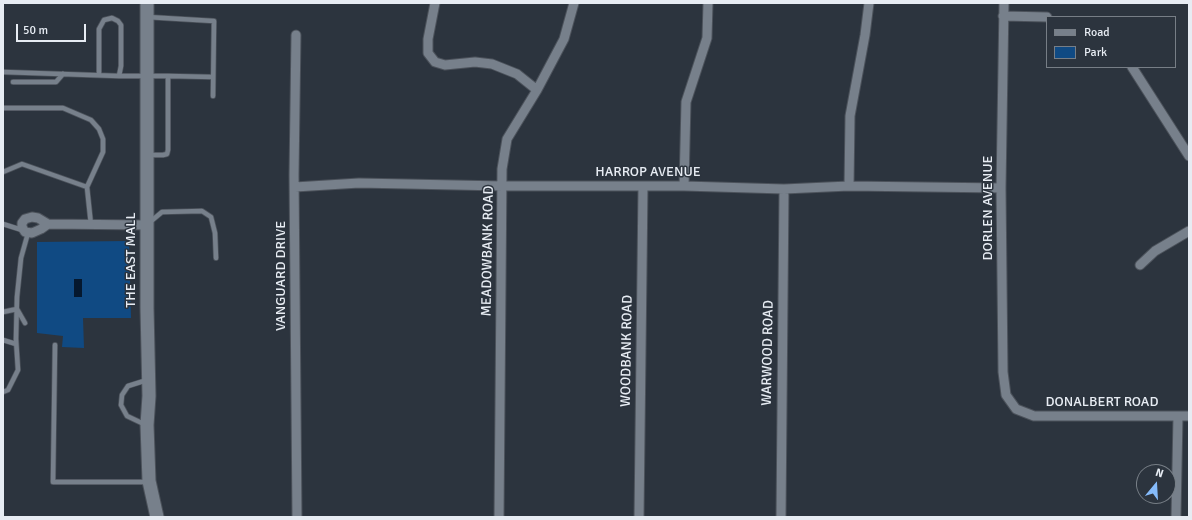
<!DOCTYPE html>
<style>
body{margin:0}
#map{position:relative;width:1192px;height:520px;overflow:hidden;background:#2c343e;font-family:Signika,sans-serif}
canvas{display:block}
.frame{position:absolute;inset:0;border:4px solid #e7ecf3;pointer-events:none}
.legend{position:absolute;left:1046px;top:16px;width:130px;height:52px;box-sizing:border-box;background:#2c343e;border:1px solid #777e86;margin:0;padding:5px 7px;list-style:none;font-size:12px;color:#e7ecf3}
.legend li{display:flex;align-items:center;gap:8px;height:20px}
.legend b{width:20px;border:1px solid #777e86}
.north{position:absolute;left:1136px;top:464px;width:40px;height:40px;box-sizing:border-box;background:#2c343e;border:1px solid #777e86;border-radius:50%;rotate:18deg;font-size:11px;font-weight:700;line-height:16px;text-align:center;color:#e7ecf3}
.north::after{content:'';display:block;margin:auto;width:14px;height:18px;background:#85bbfb;clip-path:polygon(50% 0,100% 100%,50% 72%,0 100%)}
.scale{position:absolute;left:16px;top:24px;width:70px;height:18px;box-sizing:border-box;border:2px solid #e7ecf3;border-top:0;padding-left:5px;font-size:12px;line-height:14px;white-space:nowrap;color:#e7ecf3;-webkit-text-stroke:3px #2c343e;paint-order:stroke}
</style>
<div id="map">
<canvas width="1192" height="520"></canvas>
<div class="frame"></div>
<ul class="legend">
<li><b style="height:5px;background:#77808b"></b>Road</li>
<li><b style="height:11px;background:#104a83"></b>Park</li>
</ul>
<div class="north">N</div>
<div class="scale">50 m</div>
</div>
<script>
const c = document.querySelector('canvas').getContext('2d');
c.lineJoin = 'round';
function fill(path, color) {
  c.fillStyle = color;
  c.fill(path, 'evenodd');
}
function shape(rows) {
  const path = new Path2D();
  for (const r of rows) {
    path.moveTo(r[0], r[1]);
    for (let i = 2; i < r.length; i += 2) path.lineTo(r[i], r[i + 1]);
  }
  return path;
}
function trace(path, color, width, dash) {
  c.strokeStyle = color;
  c.lineWidth = width;
  c.lineCap = dash ? 'butt' : 'round';
  c.setLineDash(dash || []);
  c.stroke(path);
}
function drawText(font, color, halo, rows, align = 'center') {
  c.font = font + ' Signika,sans-serif';
  c.lineWidth = 3;
  c.setLineDash([]);
  c.textBaseline = 'middle';
  c.strokeStyle = halo;
  c.fillStyle = color;
  for (const [text, x, y, turn = 0] of rows) {
    c.save();
    c.translate(x, y);
    c.rotate((+turn || 0) * Math.PI / 180);
    c.textAlign = isNaN(turn) ? turn : align;
    if (halo) c.strokeText(text, 0, 0);
    c.fillText(text, 0, 0);
    c.restore();
  }
}
fill(shape([
 [129,241,131,318,83,318,84,348,62,347,63,336,37,333,37,242]
]), '#104a83');
fill(shape([
 [74,279,82,279,82,297,74,297]
]), '#05182e');
const lane = shape([
 [147,17,214,21,213,96],
 [3,72,119,76,168,76,168,150,167,154,163,155,148,155],
 [99,75,99,29,104,20,112,18,118,21,121,25,121,66,119,76],
 [168,76,213,77],
 [13,82,56,82,63,74],
 [3,108,63,108,91,120,99,129,103,139,103,152,87,187,91,225],
 [3,172,22,164,87,187],
 [150,222,162,212,202,211,211,217,215,233,216,258],
 [3,224,22,230],
 [3,312,17,309,25,323],
 [3,340,16,344],
 [55,345,53,482,148,482],
 [3,392,8,390,18,370,16,339,17,297,21,258,28,233],
 [146,425,127,416,121,405,122,395,128,386,147,380]
]);
const street = shape([
 [435,3,428,39,428,53,435,62,445,65,475,62,492,64,517,74,537,90],
 [1004,3,1001,188,1003,372,1006,395,1016,409,1034,416,1189,416],
 [1003,16,1047,17],
 [296,35,294,175,297,517],
 [1132,67,1189,156],
 [684,186,686,102,707,38,708,3],
 [849,186,850,116,865,35,869,3],
 [295,187,359,183,503,186,684,186,784,189,849,186,1001,188],
 [32,217,38,218,48,224,41,229,32,233,25,232,22,227,22,223,25,219,32,217],
 [48,224,147,225],
 [1140,265,1155,251,1189,231],
 [499,517,502,169,507,139,537,90,564,39,574,3],
 [639,517,643,186],
 [781,517,784,189],
 [1176,517,1178,416]
]);
const secondary = shape([
 [147,3,147,308,149,396,147,425,149,481,157,517]
]);
trace(lane, '#4c525b', 6);
trace(street, '#4c525b', 11);
trace(secondary, '#4c525b', 15);
trace(lane, '#77808b', 4.5);
trace(street, '#77808b', 9);
trace(secondary, '#77808b', 13);
drawText('14px', '#e7ecf3', '#2c343e', [
 ["HARROP AVENUE",648,172],
 ["DORLEN AVENUE",988,208,-90],
 ["MEADOWBANK ROAD",488,251,-89],
 ["THE EAST MALL",131,260,-90],
 ["VANGUARD DRIVE",281,276,-90],
 ["WOODBANK ROAD",627,351,-89],
 ["WARWOOD ROAD",768,353,-89],
 ["DONALBERT ROAD",1102,402]
]);
</script>
